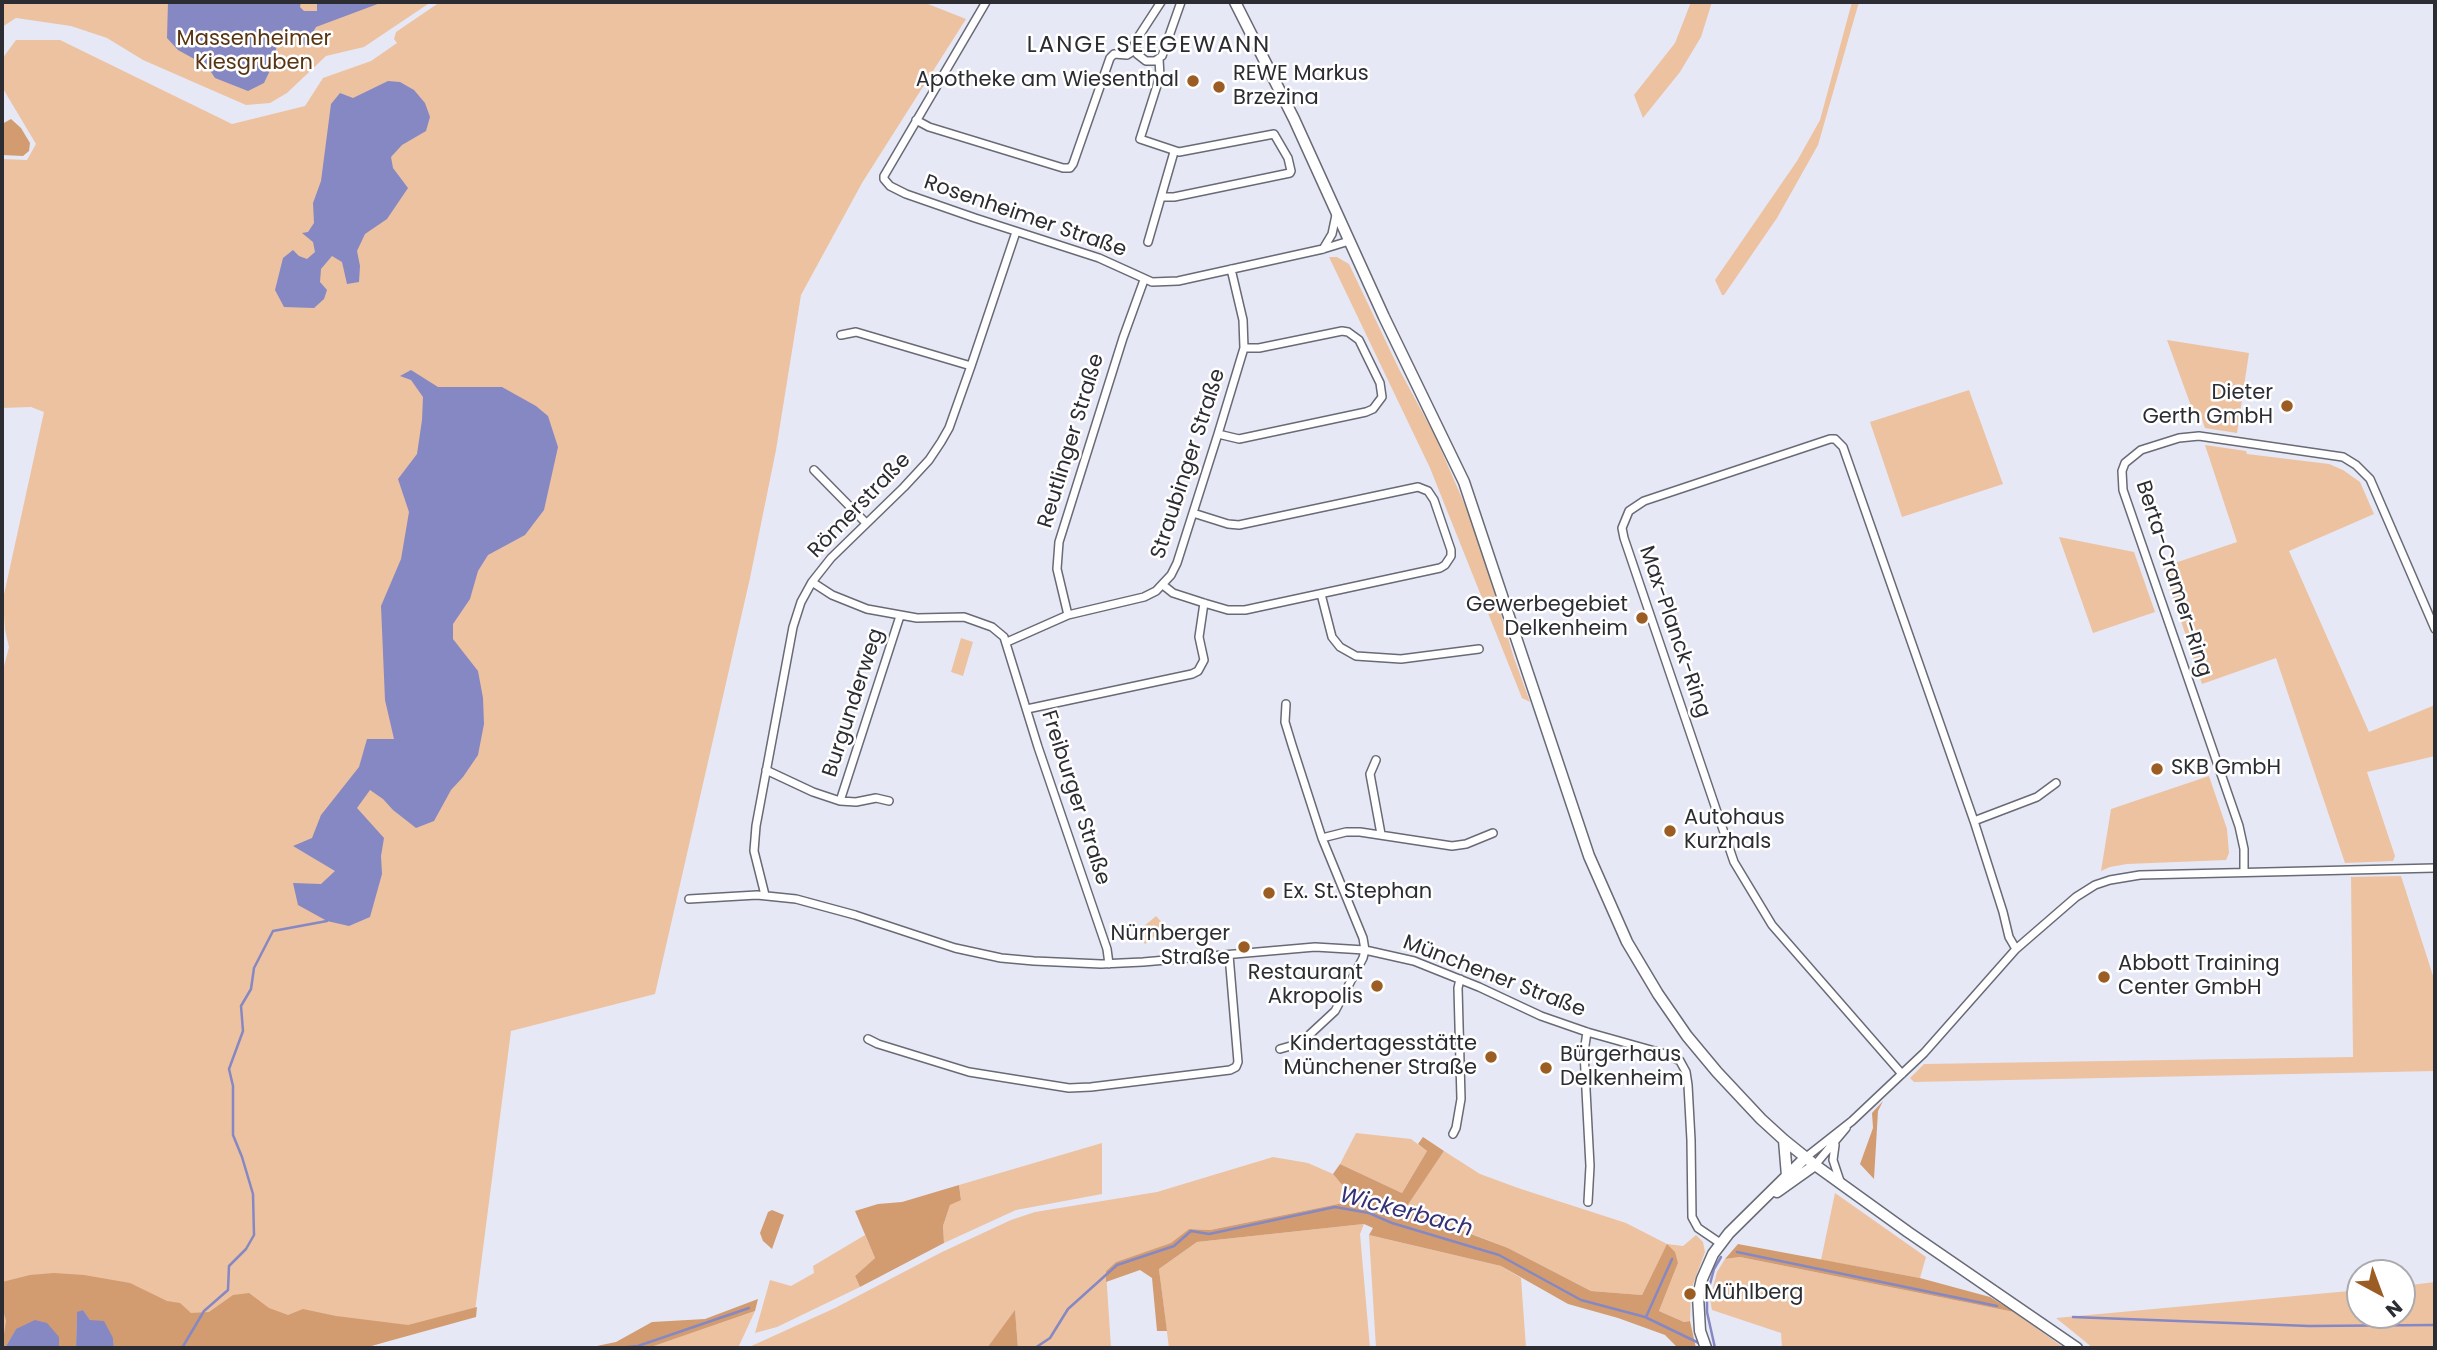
<!DOCTYPE html>
<meta charset="utf-8">
<style>
body{margin:0}
#map{position:relative;width:2437px;height:1350px;overflow:hidden;background:#e7e8f6;font-family:Poppins,sans-serif}
canvas{display:block}
.frame{position:absolute;inset:0;border:4px solid #2c2d32;pointer-events:none}
.north{position:absolute;left:2346px;top:1259px;width:70px;height:70px;box-sizing:border-box;background:#fff;border:2px solid #ababad;border-radius:50%;rotate:139deg;font-size:19px;font-weight:700;line-height:28px;text-align:center;color:#2c2d32}
.north::after{content:'';display:block;margin:auto;width:24px;height:32px;background:#9b5d23;clip-path:polygon(50% 0,100% 100%,50% 72%,0 100%)}
</style>
<div id="map">
<canvas width="2437" height="1350"></canvas>
<div class="frame"></div>
<div class="north">N</div>
</div>
<script>
const c = document.querySelector('canvas').getContext('2d');
c.lineJoin = 'round';
function fill(path, color) {
  c.fillStyle = color;
  c.fill(path, 'evenodd');
}
function shape(rows) {
  const path = new Path2D();
  for (const r of rows) {
    path.moveTo(r[0], r[1]);
    for (let i = 2; i < r.length; i += 2) path.lineTo(r[i], r[i + 1]);
  }
  return path;
}
function trace(path, color, width, dash) {
  c.strokeStyle = color;
  c.lineWidth = width;
  c.lineCap = dash ? 'butt' : 'round';
  c.setLineDash(dash || []);
  c.stroke(path);
}
function drawText(font, color, halo, rows, align = 'center') {
  c.font = font + ' Poppins,sans-serif';
  c.lineWidth = 5;
  c.setLineDash([]);
  c.textBaseline = 'middle';
  c.strokeStyle = halo;
  c.fillStyle = color;
  for (const [text, x, y, turn = 0] of rows) {
    c.save();
    c.translate(x, y);
    c.rotate((+turn || 0) * Math.PI / 180);
    c.textAlign = isNaN(turn) ? turn : align;
    if (halo) c.strokeText(text, 0, 0);
    c.fillText(text, 0, 0);
    c.restore();
  }
}
fill(shape([
 [2,2,431,2,364,47,326,56,287,93,270,103,246,105,143,60,107,38,71,26,16,18,2,27],
 [440,2,923,2,966,19,862,183,801,295,776,450,750,578,655,994,511,1031,475,1311,366,1348,2,1348,2,674,9,647,5,630,3,599,44,412,31,407,2,408,2,159,27,160,36,144,2,87,2,59,16,40,60,40,232,124,305,106,323,78,371,61,397,43,394,39,396,32],
 [1691,2,1712,2,1701,37,1680,72,1643,118,1634,95,1675,43],
 [1852,2,1859,2,1818,145,1777,218,1724,295,1722,295,1715,280,1797,161,1820,120],
 [1329,257,1337,257,1349,264,1399,369,1435,436,1474,526,1514,658,1530,702,1522,698,1430,468],
 [2167,340,2249,353,2237,433,2205,428,2201,416,2195,417],
 [1969,390,2003,484,1902,517,1870,422],
 [2205,445,2246,451,2247,454,2329,464,2343,470,2360,482,2374,514,2289,551,2369,732,2435,705,2435,756,2367,772,2395,856,2393,861,2345,863,2276,658,2202,684,2163,567,2237,542],
 [2059,537,2134,552,2155,612,2093,633],
 [961,638,973,642,963,676,951,672],
 [2209,776,2227,829,2229,853,2226,860,2127,864,2110,867,2101,871,2111,809],
 [2401,876,2435,982,2435,1071,1914,1082,1910,1078,1924,1064,2353,1057,2351,877],
 [1156,916,1166,927,1145,944,1136,933],
 [1356,1133,1411,1139,1427,1151,1402,1193,1340,1164],
 [1102,1143,1102,1194,1016,1210,944,1243,943,1226,950,1205,961,1199,959,1185],
 [1444,1151,1480,1174,1518,1188,1626,1223,1667,1244,1683,1246,1696,1235,1703,1242,1705,1252,1691,1290,1690,1321,1684,1322,1659,1311,1678,1263,1667,1245,1642,1295,1591,1291,1508,1248,1405,1208],
 [1273,1157,1308,1163,1333,1174,1347,1191,1343,1203,1210,1230,1189,1229,1172,1243,1116,1262,1106,1271,1111,1348,1018,1348,1015,1311,987,1348,747,1348,835,1308,942,1252,1011,1220,1035,1212,1157,1192],
 [1835,1193,1926,1257,1920,1278,1821,1260],
 [1364,1224,1360,1234,1370,1348,1169,1348,1159,1269,1197,1242],
 [865,1235,875,1258,855,1276,860,1287,777,1327,755,1333,770,1280,791,1286,814,1273,813,1266],
 [1369,1235,1501,1266,1521,1278,1526,1348,1376,1348],
 [1740,1257,2014,1312,2064,1348,1782,1348,1781,1333,1712,1310,1710,1299,1717,1272,1725,1259],
 [2435,1282,2435,1348,2093,1348,2056,1318,2360,1290,2360,1315,2402,1315,2402,1286],
 [755,1311,738,1348,648,1348,656,1345]
]), '#ecc2a1');
fill(shape([
 [11,119,21,128,30,143,29,151,23,156,2,155,2,124],
 [1883,1101,1878,1111,1874,1179,1860,1164,1873,1128,1872,1113],
 [1423,1137,1444,1151,1405,1209,1508,1248,1591,1291,1642,1295,1667,1244,1675,1252,1678,1263,1659,1311,1684,1322,1690,1321,1696,1348,1678,1348,1665,1335,1618,1318,1568,1304,1501,1266,1369,1235,1373,1228,1364,1224,1197,1242,1159,1269,1167,1331,1157,1331,1152,1278,1140,1270,1106,1282,1106,1271,1116,1262,1171,1243,1189,1229,1210,1230,1343,1203,1347,1191,1333,1174,1340,1164,1402,1193,1427,1151,1418,1144],
 [959,1185,961,1200,950,1205,943,1226,944,1243,860,1287,855,1276,875,1258,855,1211,878,1204,902,1202],
 [772,1210,784,1215,772,1249,763,1241,760,1233,768,1212],
 [1738,1244,1920,1278,1990,1297,2014,1312,1740,1257,1725,1259],
 [54,1273,84,1275,130,1283,167,1301,180,1303,191,1313,209,1312,233,1295,249,1293,269,1308,288,1315,303,1309,336,1316,408,1325,477,1307,476,1317,364,1348,114,1348,113,1338,90,1320,83,1310,77,1313,76,1348,59,1348,59,1337,16,1329,5,1348,2,1348,6,1321,2,1306,2,1282,30,1275],
 [758,1299,755,1311,648,1348,587,1348,616,1342,652,1322,705,1319],
 [1015,1310,1018,1348,987,1348]
]), '#d29c70');
fill(shape([
 [168,2,301,2,300,7,304,11,317,11,317,3,315,2,383,2,316,27,305,46,296,36,280,30,273,64,264,83,248,91,215,78,207,66,178,50,167,38],
 [388,81,400,82,414,90,425,103,430,117,426,131,402,145,391,157,393,168,408,188,387,219,365,234,357,251,360,266,359,282,347,284,342,262,332,256,321,269,320,282,327,290,324,299,314,308,284,307,275,290,283,258,293,250,299,256,307,259,315,252,313,242,302,233,308,232,314,223,313,203,321,181,331,104,340,93,353,98],
 [411,370,438,387,502,387,536,406,548,416,558,447,544,510,525,535,488,555,478,571,470,599,453,624,453,639,478,671,483,698,484,724,478,755,463,777,451,790,434,821,416,828,393,810,383,799,370,790,357,808,384,838,381,856,382,874,370,917,349,926,327,921,298,905,293,883,321,884,335,871,293,846,312,838,321,815,359,767,367,739,394,739,385,700,381,606,401,559,409,512,398,479,417,454,422,420,423,397,411,380,400,376],
 [83,1310,90,1320,104,1321,113,1338,114,1348,76,1348,77,1312],
 [35,1320,47,1323,59,1337,59,1348,5,1348,16,1329]
]), '#8588c3');
trace(shape([
 [1737,1252,1997,1306],
 [1646,1317,1672,1259],
 [2073,1317,2309,1326,2435,1325],
 [182,1348,204,1311,228,1290,229,1266,246,1249,254,1235,253,1194,242,1157,233,1135,233,1086,229,1069,243,1031,241,1006,251,989,254,968,273,931,327,921],
 [617,1348,638,1346,749,1308],
 [1035,1348,1050,1338,1068,1309,1117,1265,1174,1246,1191,1231,1209,1234,1335,1207,1369,1213,1392,1223,1499,1255,1581,1300,1645,1317,1701,1344],
 [1715,1348,1707,1312,1707,1295,1714,1269,1721,1257]
]), '#8588c3', 2.5);
const minor = shape([
 [986,2,884,176,884,179,890,186,906,194,975,218,1099,258,1152,282,1178,281,1323,249,1349,241],
 [1161,2,1135,42,1137,54,1146,61,1155,61,1162,56,1181,2],
 [916,120,929,127,1063,168,1070,168,1073,164,1110,58,1114,54,1127,55,1135,50],
 [1161,197,1174,152],
 [1148,242,1161,197,1174,197,1290,173,1291,171,1288,158,1274,134,1179,152,1140,139,1160,76,1159,59],
 [1323,249,1332,234,1336,215],
 [841,335,856,332,971,366],
 [1218,434,1239,439,1366,412,1373,409,1382,397,1380,383,1359,340,1348,332,1342,331,1259,348,1244,348],
 [814,470,866,523],
 [812,582,832,595,867,609,917,618,964,617,992,627,1004,637,1038,747,1107,949,1109,964],
 [1163,585,1173,593,1204,603,1228,610,1245,610,1440,568,1445,565,1451,556,1451,550,1434,500,1428,491,1418,487,1239,525,1228,524,1193,513],
 [1321,594,1332,637,1340,647,1356,656,1401,659,1479,649],
 [1068,615,1057,569,1059,542,1123,338,1144,280],
 [1007,642,1068,615,1144,597,1156,591,1171,575,1177,563,1218,434,1244,348,1243,320,1231,269],
 [1027,709,1192,674,1198,671,1204,660,1199,637,1204,603],
 [1376,760,1370,774,1381,834],
 [766,770,813,792,840,801,856,802,876,798,889,801],
 [840,801,900,616],
 [1974,821,2037,797,2056,783],
 [1322,838,1346,832,1360,832,1452,846,1466,844,1493,833],
 [2244,872,2244,849,2239,826,2123,490,2122,471,2125,463,2141,450,2179,438,2199,436,2343,457,2356,465,2370,479,2435,629],
 [765,895,754,851,756,826,793,627,801,602,812,582,831,558,904,487,929,460,941,442,949,428,971,366,1016,232],
 [689,899,757,895,796,899,855,915,955,948,1001,958,1034,961,1101,964,1143,962,1315,947,1365,950,1414,961,1479,987,1541,1016,1587,1032,1669,1055,1680,1061,1686,1072,1688,1085,1691,1140,1692,1217,1698,1228,1720,1243],
 [1587,1032,1584,1052,1590,1166,1588,1202],
 [868,1039,878,1044,969,1072,1069,1088,1091,1087,1230,1070,1236,1067,1238,1062,1229,955],
 [1280,1049,1294,1045,1307,1037,1335,1011,1363,958,1365,950,1363,938,1322,838,1292,745,1285,722,1286,704],
 [1902,1074,1772,925,1734,862,1624,538,1622,528,1629,511,1644,501,1830,439,1835,439,1843,447,1974,821,2003,912,2009,937,2016,949],
 [1453,1134,1456,1128,1461,1099,1458,988,1460,979],
 [1835,1145,1833,1160,1840,1181],
 [1805,1158,1852,1121,1924,1053,2016,949,2076,897,2095,885,2110,880,2140,875,2435,868],
 [1815,1165,1846,1128]
]);
const secondary = shape([
 [1235,2,1294,119,1384,317,1464,482,1589,856,1627,942,1658,994,1687,1036,1717,1072,1761,1119,1784,1140,1815,1165,1908,1232,2077,1348],
 [1784,1140,1787,1176],
 [1777,1192,1815,1165],
 [1706,1348,1700,1331,1698,1296,1702,1279,1713,1254,1729,1233,1805,1158]
]);
trace(minor, '#686a75', 10);
trace(secondary, '#686a75', 13);
trace(minor, '#fff', 7);
trace(secondary, '#fff', 10);
for (const [x, y, r, color] of [
 [1193,81,7,"#9b5d23"],
 [1219,87,7,"#9b5d23"],
 [2287,406,7,"#9b5d23"],
 [1642,618,7,"#9b5d23"],
 [2157,769,7,"#9b5d23"],
 [1670,831,7,"#9b5d23"],
 [1269,893,7,"#9b5d23"],
 [1244,947,7,"#9b5d23"],
 [2104,977,7,"#9b5d23"],
 [1377,986,7,"#9b5d23"],
 [1491,1057,7,"#9b5d23"],
 [1546,1068,7,"#9b5d23"],
 [1690,1294,7,"#9b5d23"]
]) {
  const dot = new Path2D();
  dot.arc(x, y, r, 0, 2 * Math.PI);
  c.fillStyle = color;
  c.fill(dot);
  trace(dot, '#fff', 2.5);
}
drawText('21px', '#593413', '#fff', [
 ["Massenheimer",254,40],
 ["Kiesgruben",254,64]
]);
drawText('21px', '#2c2d32', '#fff', [
 ["REWE Markus",1233,75],
 ["Brzezina",1233,99],
 ["Apotheke am Wiesenthal",1179,81,"right"],
 ["Dieter",2273,394,"right"],
 ["Gerth GmbH",2273,418,"right"],
 ["Gewerbegebiet",1628,606,"right"],
 ["Delkenheim",1628,630,"right"],
 ["SKB GmbH",2171,769],
 ["Autohaus",1684,819],
 ["Kurzhals",1684,843],
 ["Ex. St. Stephan",1283,893],
 ["Nürnberger",1230,935,"right"],
 ["Straße",1230,959,"right"],
 ["Abbott Training",2118,965],
 ["Center GmbH",2118,989],
 ["Restaurant",1363,974,"right"],
 ["Akropolis",1363,998,"right"],
 ["Kindertagesstätte",1477,1045,"right"],
 ["Münchener Straße",1477,1069,"right"],
 ["Bürgerhaus",1560,1056],
 ["Delkenheim",1560,1080],
 ["Mühlberg",1704,1294]
], 'left');
drawText('21px', '#2c2d32', '#fff', [
 ["Rosenheimer Straße",1025,217,19],
 ["Reutlinger Straße",1072,441,-73],
 ["Straubinger Straße",1189,464,-72],
 ["Römerstraße",860,506,-46],
 ["Berta-Cramer-Ring",2173,579,72],
 ["Max-Planck-Ring",1674,632,71],
 ["Burgunderweg",854,703,-72],
 ["Freiburger Straße",1075,798,72],
 ["Münchener Straße",1494,977,21]
]);
c.letterSpacing = '2px';
drawText('23px', '#2c2d32', '#fff', [
 ["LANGE SEEGEWANN",1149,46]
]);
c.letterSpacing = '0px';
drawText('italic 23px', '#353178', '#fff', [
 ["Wickerbach",1406,1213,15]
]);
</script>
